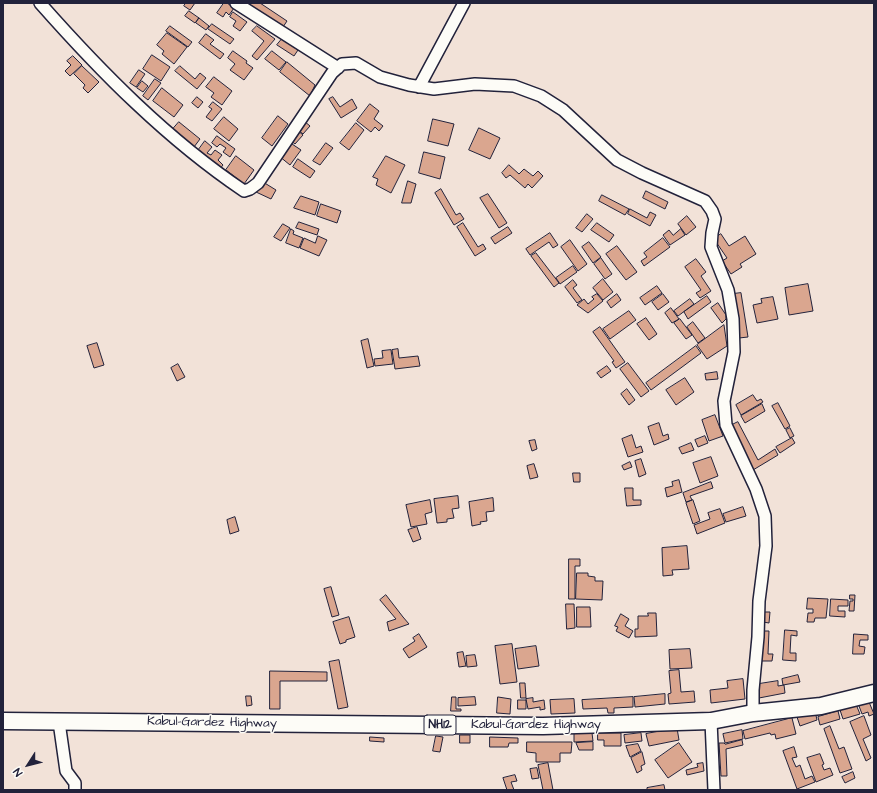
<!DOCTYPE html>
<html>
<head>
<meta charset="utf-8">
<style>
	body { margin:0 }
	#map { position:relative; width:877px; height:793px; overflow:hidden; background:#f2e2d8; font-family:"Architects Daughter",sans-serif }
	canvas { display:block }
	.frame { position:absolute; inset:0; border:4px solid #22223b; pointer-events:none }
	.north { position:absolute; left:8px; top:745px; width:40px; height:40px; -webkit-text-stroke:3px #fdfcf7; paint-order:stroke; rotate:234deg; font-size:11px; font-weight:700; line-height:16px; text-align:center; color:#22223b }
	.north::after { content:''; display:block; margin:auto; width:14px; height:18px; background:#22223b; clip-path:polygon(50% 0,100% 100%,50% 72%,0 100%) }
</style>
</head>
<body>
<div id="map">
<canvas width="877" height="793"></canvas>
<div class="frame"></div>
<div class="north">N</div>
</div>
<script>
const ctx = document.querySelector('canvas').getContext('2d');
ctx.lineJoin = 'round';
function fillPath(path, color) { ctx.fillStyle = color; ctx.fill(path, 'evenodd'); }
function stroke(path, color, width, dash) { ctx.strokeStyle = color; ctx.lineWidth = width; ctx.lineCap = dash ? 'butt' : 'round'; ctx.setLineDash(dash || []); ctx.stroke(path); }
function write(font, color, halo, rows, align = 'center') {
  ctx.font = font + ' "Architects Daughter",sans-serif'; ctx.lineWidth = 3; ctx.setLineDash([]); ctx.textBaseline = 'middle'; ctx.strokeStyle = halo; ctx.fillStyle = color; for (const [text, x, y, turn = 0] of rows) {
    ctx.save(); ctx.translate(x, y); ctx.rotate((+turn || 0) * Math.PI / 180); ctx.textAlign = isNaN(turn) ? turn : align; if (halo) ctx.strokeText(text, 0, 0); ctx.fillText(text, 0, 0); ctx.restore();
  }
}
const building = new Path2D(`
	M186,3H195L190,10L184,6Z
	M224,3H227L234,8L229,15L226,12L223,17L217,13Z
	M248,3H260L287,21L283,27Z
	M189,11L199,18L195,23L185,16Z
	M233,12L247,22L240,31L233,26L236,21L230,17Z
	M199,18L209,26L206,30L196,23Z
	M212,24L234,39L230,44L208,29Z
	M170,26L192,42L188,47L166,31Z
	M257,26L275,39L257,60L252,56L264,41L252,31Z
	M167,33L187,47L174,64L162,54L164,51L157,45Z
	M206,34L214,40L210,44L224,54L220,59L199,43Z
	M282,39L298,50L294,56L277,45Z
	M233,51L247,61L246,63L253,68L244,80L230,70L235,64L228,58Z
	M272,51L286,62L279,70L265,59Z
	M152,55L170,67L161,81L143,69Z
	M73,56L82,65L70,76L65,71L71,65L67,61Z
	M287,62L315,85L310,96L280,72Z
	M82,66L99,82L88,93L83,88L85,85L74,74Z
	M180,66L195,79L200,73L206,78L197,89L175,71Z
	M139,70L145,74L136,87L130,83Z
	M214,77L232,91L222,105L211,97L214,93L206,87Z
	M155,79L161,83L148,100L143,96Z
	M142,81L148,86L143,92L137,88Z
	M162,88L183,105L174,117L153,101Z
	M197,97L203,102L198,108L192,103Z
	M333,97L340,107L352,99L357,108L341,118L329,99Z
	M213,102L222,109L212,121L206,117L212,109L209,107Z
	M370,104L379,111L374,119L383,126L379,131L375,127L371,132L357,121Z
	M278,116L288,124L272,146L262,138Z
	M224,117L238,129L229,141L214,129Z
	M433,119L454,124L448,146L428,141Z
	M304,121L310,126L303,134L297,129Z
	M179,122L200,139L194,147L173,129Z
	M356,123L364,130L349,150L340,143Z
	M479,128L500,138L490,159L469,150Z
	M297,130L303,135L295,144L290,140Z
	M217,136L235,149L230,157L223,152L226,148L220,144L217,147L212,143Z
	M205,141L212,147L207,153L211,155L215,150L222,155L218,160L223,165L219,170L197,152Z
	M289,142L301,150L290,165L279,156Z
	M326,143L333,148L320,165L313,161Z
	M424,152L445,157L440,179L419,173Z
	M236,156L254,170L244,184L226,170Z
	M386,156L405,165L391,193L376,185L378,179L373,177Z
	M298,159L315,171L310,178L293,167Z
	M509,165L519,174L524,169L533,176L538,171L543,176L532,188L528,184L525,188L510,175L506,178L502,173Z
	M408,181L416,184L411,203H402Z
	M263,182L276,190L271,199L256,192Z
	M441,189L456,215L460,213L464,219L454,225L435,193Z
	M646,191L668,202L665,209L643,198Z
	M488,194L507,223L499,228L480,198Z
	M602,195L629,209L625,215L599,201Z
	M301,196L319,202L315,215L294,208Z
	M321,204L341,211L337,223L317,216Z
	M630,209L647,218L650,212L656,215L650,226L628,214Z
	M587,214L593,219L582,232L576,228Z
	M687,216L696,227L686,235L678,224Z
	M299,222L319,229L317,235L296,228Z
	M463,223L478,247L483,244L486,249L475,256L457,227Z
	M597,223L614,235L609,242L591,230Z
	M283,224L290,228L281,241L274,237Z
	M508,227L512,233L495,244L491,238Z
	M291,229L294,231L293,234L303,238L299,248L286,243Z
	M681,229L685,235L670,245L663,235L669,230L673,235Z
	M550,233L558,245L553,248L549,242L530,255L526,249Z
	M721,234L729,246L745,236L756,254L740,264L742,267L731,274L722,261L727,258L714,239Z
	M318,236L327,240L319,256L300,248L304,238L315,243Z
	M663,238L670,247L644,266L641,261L647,257L644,253Z
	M570,240L587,264L578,271L561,247Z
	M589,242L601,257L593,263L582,247Z
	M617,246L637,272L626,280L606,254Z
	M536,253L559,283L554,287L531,256Z
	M601,258L612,274L605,279L594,264Z
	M696,259L706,272L701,276L711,291L700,298L696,293L701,290L685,267Z
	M573,266L577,272L560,284L556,278Z
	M603,279L613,292L603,300L593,288Z
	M573,280L577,285L573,288L582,300L577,303L565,287Z
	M808,284L813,311L789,315L785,288Z
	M657,286L662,293L645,305L640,298Z
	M741,293L748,337L739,338L733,294Z
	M597,294L603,301L588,313L577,305L584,299L588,304L594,299L592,297Z
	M617,294L621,300L611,308L607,302Z
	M663,294L669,302L658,310L652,302Z
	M707,296L711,302L688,319L684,312Z
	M773,297L778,319L757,323L753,305L762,303L761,299Z
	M690,299L694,304L678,316L674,311Z
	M718,303L726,315V319L722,323L711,308Z
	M671,308L679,319L672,323L665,313Z
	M629,311L636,320L610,339L603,329Z
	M646,318L657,334L649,340L637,324Z
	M680,319L692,335L686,339L674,323Z
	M693,322L705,338L698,343L687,327Z
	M724,325L727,346L707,359L697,345Z
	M600,327L625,362L616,368L612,362L614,361L593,332Z
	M368,339L374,366L367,368L361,341Z
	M97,343L104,365L94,368L87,346Z
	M696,346L701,353L651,390L646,383Z
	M398,349L399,358L418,356L420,366L395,369L392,350Z
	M391,350L393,364L375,366L374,359L383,358L382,351Z
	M628,363L649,391L641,397L620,369Z
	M178,364L185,377L177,381L171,368Z
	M607,366L611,371L601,378L597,373Z
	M717,372L718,379L706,380L705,374Z
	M685,378L694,392L676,405L666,390Z
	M627,389L635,400L629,405L621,394Z
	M753,395L757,401L761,399L763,402L741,415L736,405Z
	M778,403L790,426L785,429L772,406Z
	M762,404L765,411L745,423L741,416Z
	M715,415L723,436L709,441L702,420Z
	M738,422L758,460L775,449L778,455L753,470L730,426Z
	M659,423L663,436L668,434L669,439L654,445L648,427Z
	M790,428L794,436L790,438L786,430Z
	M632,435L636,448L641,446L643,452L628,457L622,439Z
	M705,436L708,443L698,447L695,440Z
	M792,438L795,443L780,453L776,447Z
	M535,440L537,449L532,451L529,441Z
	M691,443L694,450L682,454L679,448Z
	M711,457L718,476L700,483L693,463Z
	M641,459L646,474L639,477L635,461Z
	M630,462L632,467L624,470L622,466Z
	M534,464L538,477L530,479L527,466Z
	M573,473H580V482H574Z
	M679,480L682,492L667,497L665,488L673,486L672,482Z
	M711,482L713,488L690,496L692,500L686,502L683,493Z
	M625,488H633V500H641V505L627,506Z
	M458,496L459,508L452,509L454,518L447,519V522L437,523L434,499Z
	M493,498L494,511L486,512L487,521L480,522L481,524L472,526L469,502Z
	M430,500L432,512L425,514L427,524L411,527L406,505Z
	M693,500L700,521L693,524L686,503Z
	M743,507L746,516L726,522L723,514Z
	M720,509L725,523L697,534L694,525L710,519L708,513Z
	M235,517L239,531L230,534L227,520Z
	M417,527L421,539L413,542L408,530Z
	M687,546L689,569L672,570L673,575L663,576L662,548Z
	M569,559H580V566H575V599H569Z
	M577,573H588V576L595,577V581H603L602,600L576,599Z
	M331,587L339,615L332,617L324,589Z
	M386,595L403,617L409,624L389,631L387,622L396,619L380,600Z
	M850,595H855L854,611H849L850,601H853V599H850Z
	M808,598L828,599L826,618H815L814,622H807L808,613H813V609H807Z
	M831,599L848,600V606H838V611H845V617L830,616Z
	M566,604H574L575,628L567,629Z
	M577,607H590L591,627H577Z
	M764,612H770L769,623L763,622Z
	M648,613H656L657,636L635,637V629H638V616H648Z
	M621,614L629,619L625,626L633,631L629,638L616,631L618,627L615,626Z
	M349,617L355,637L346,640V642L340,644L333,622Z
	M785,630L797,631V636L791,635L790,653H796V661L783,660Z
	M761,631H769L768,654H773L772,661H760Z
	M419,634L427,647L409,658L403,649L415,641L413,638Z
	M854,634L868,635V640H860L859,646L865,647L864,654H853Z
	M512,644L517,682L500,684L495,646Z
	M536,646L539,666L518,669L515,649Z
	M690,649L692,668L670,669L669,650Z
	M463,652L466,666L459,667L457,653Z
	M475,655L477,666L467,667L466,656Z
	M339,660L348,707L338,709L329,662Z
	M679,670L681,692L694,691L695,702L669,704L668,694L671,693L669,671Z
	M270,671L327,672V681H280V709H270Z
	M798,675L800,682L783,685L782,679Z
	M743,679L745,699L711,703L710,690L728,688L727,681Z
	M778,681V686L784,685L785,693L759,698V684Z
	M520,683H525L526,698H521Z
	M665,694V704L635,707L634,697Z
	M246,696H251L252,705L247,706Z
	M452,697H456V709H461V711H451Z
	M475,697L476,705L458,706V698Z
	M498,697L511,699L510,714L497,713Z
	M633,697V707L614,708V713H608L607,708L583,709L582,700Z
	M533,698V702L544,700L545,709L540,710V707L528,709L526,699Z
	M574,699L575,713L551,714L550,700Z
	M518,700H526V709H518Z
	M855,702L860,714L843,719L840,710L848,708L846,704Z
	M869,702L874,714L869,716L868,712L862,714L859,706Z
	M815,711L817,720L800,726L797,717Z
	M838,711L840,719L820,725L818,717Z
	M864,716L871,735L863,739L871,758L866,761L850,722Z
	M792,718L796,734L776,739L775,734L771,735L770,733L745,739L743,731Z
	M830,726L839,749L844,747L852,769L840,773L824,729Z
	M677,728L679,740L649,746L646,734Z
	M742,730L743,739L725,743L723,734Z
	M592,733L593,741L574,742V734Z
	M598,733H621V746H604V740H598Z
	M641,733L642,741L625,743L624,735Z
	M460,735H470V743H460Z
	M436,736L443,737L440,752L433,751Z
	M370,737L384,738V742L370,741Z
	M490,737L518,738V743H509L508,747H490Z
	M742,740L743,745L726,749L727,776H721L719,743H724L725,744Z
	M527,742H572L571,753H560V762H536V753L527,752Z
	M593,742V750H579L576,743Z
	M679,743L692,762L668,778L655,760Z
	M638,744L641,751L630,757L626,746Z
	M794,747L797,757L792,758L796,767L800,765L805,779L812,776L815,782L797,789L783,751Z
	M642,752L645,764L641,766L642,770L637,773L631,758Z
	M820,754L824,764L822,765L824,770L830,768L833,775L816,782L807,758Z
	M548,763L553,790H543L538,765Z
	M703,763L704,771L687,775L686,770L698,767L697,764Z
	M537,768L539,778L532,779L530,769Z
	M853,772L855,778L845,783L842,777Z
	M515,775L517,781L511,782L514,790H507L503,778Z
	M664,785L665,790H647V788Z`);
fillPath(building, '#daa68f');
stroke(building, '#22223b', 1);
const minor = new Path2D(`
	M40,3C101,72 167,139 244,191L250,189L258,183L332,73L342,64L356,63L380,77L409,85L434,89L475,84L514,86L541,96L563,110L617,160L642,173L705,201L712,211L715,219L712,233L711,247L728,290L733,319L734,352L724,401L726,425L756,489L765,516L766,546L759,601L758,637L753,690V713
	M236,3L338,68
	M419,87L464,3
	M711,721L714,790
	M59,722L66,771L75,783V790`);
const highway = new Path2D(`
	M3,721L543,726L711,721L753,713L821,706L874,693`);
stroke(minor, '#22223b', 14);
stroke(highway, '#22223b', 19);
stroke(minor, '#fdfcf7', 11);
stroke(highway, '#fdfcf7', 16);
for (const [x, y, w] of [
	[440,725,32]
]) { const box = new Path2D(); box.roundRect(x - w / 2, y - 10, w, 20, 3); ctx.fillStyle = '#fdfcf7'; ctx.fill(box); stroke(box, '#22223b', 1); }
write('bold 12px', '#22223b', null, [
	["NH12",440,725]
]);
write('13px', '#22223b', '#fdfcf7', [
	["Kabul-Gardez Highway",212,723,1],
	["Kabul-Gardez Highway",536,725]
]);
</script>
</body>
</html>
